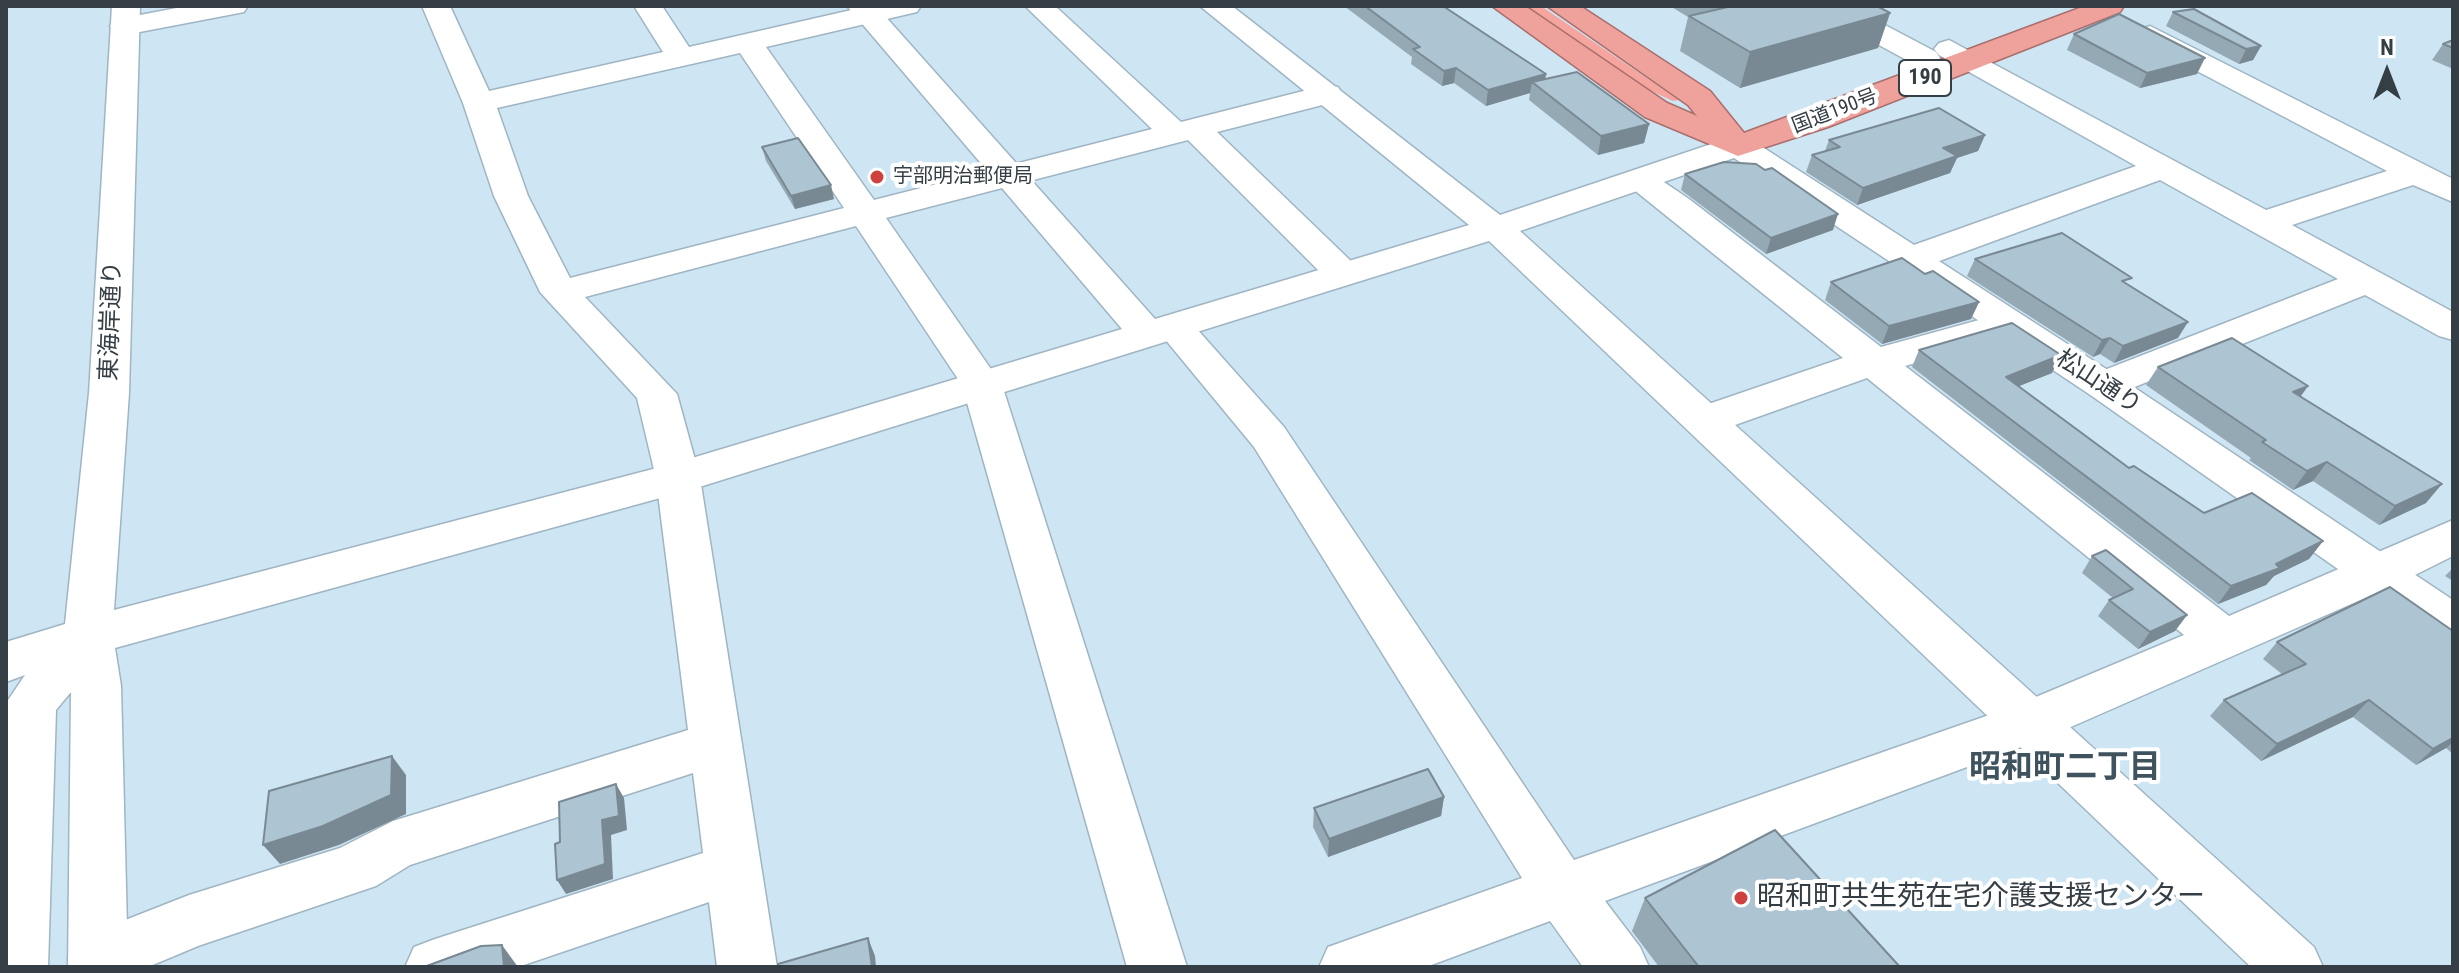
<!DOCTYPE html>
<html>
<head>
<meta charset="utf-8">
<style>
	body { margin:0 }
	#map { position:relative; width:2459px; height:973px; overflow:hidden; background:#cee5f4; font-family:"Roboto Condensed",sans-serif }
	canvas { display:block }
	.frame { position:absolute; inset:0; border:8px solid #353e44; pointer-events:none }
	.north { position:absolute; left:2347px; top:32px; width:80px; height:80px; -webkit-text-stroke:6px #fff; paint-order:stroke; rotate:0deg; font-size:22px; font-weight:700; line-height:32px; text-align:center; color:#353e44 }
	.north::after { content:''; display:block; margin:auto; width:28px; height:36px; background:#353e44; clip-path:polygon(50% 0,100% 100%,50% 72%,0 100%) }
</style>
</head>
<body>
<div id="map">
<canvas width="2459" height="973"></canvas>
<div class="frame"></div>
<div class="north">N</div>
</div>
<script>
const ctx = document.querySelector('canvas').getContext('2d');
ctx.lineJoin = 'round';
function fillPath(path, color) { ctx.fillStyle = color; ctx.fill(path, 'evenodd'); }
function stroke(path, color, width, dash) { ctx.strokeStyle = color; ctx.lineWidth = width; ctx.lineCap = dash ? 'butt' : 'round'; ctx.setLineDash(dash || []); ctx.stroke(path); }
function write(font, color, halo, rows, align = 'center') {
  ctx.font = font + ' "Roboto Condensed","Noto Sans JP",sans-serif'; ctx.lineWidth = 8; ctx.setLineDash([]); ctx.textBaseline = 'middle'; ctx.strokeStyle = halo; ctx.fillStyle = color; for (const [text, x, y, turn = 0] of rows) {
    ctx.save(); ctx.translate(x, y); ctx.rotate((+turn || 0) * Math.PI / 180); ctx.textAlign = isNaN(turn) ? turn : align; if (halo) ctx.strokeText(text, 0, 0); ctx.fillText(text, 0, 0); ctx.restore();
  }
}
fillPath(new Path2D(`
	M1527,6H1541L1679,100L1673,101L1651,91Z`), '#f5a59d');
const minor = new Path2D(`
	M187,6H248L244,12L234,14L124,35L114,32L110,26L114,20Z
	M422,6H450L489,91L663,52L634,6H662L689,47L869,6H921L917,12L766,47L874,200L1152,129L1025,6H1055L1181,122L1327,85L1338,87L1342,94L1338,101L1217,132L1355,265L1360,273L1355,281L1342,284L1329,281L1188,140L886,218L1002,385L1187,967H1127L962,385L856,226L585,297L677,394L700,478L777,967H717L709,902L518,967H405L414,947L435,939L703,853L693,773L410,865L376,886L198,946L148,967H72L68,959L77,939L189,895L340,848L393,821L688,730L656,478L637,398L540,292L494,196L463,103ZM740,53L844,208L570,278L528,196L497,108Z
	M1814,6H1849L1936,52L1940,58L1936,64H1914L1818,12Z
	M2150,26L2453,179V202L2413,185L2292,225L2453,312V340L2439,336L2365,295L2117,394L2103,398L2089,394L2083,385L2089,376L2338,279L2160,180L1923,267L1910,270L1897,267L1892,259L1897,251L2136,166L1939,55L1934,49L1939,43L1949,40L2266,210L2387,171L2140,41L2135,35L2140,29Z
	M1640,171L1652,174L1689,199L1881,347L2008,312L2022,316L2027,324L2022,332L1905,366L2229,616L2453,520V556L2397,584L2048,737L1605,901L1640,947L1649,967H1583L1550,921L1426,967H1319L1328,947L1522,878L1254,447L1155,327L1160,319L1174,315L1188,319L1284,427L1574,860L2012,707L2184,635L1867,378L1721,430L1706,434L1691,430L1685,420L1691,410L1843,358L1623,181L1628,174Z`);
const tertiary = new Path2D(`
	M112,6H140L129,393L114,610L672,464L1122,329L847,6H876L1155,319L1469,225L1200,6H1232L1500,215L1726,139L1738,136L1750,139L2117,376L2453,600V644L2436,638L2089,394L1734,158L1520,231L2314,947L2323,967H2251L1489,241L693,489L115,648L121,686L128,967H68L71,692L56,710L48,967H6V703L25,675L6,682V642L65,624L89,393Z`);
const trunk = new Path2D(`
	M1492,6H1525L1667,103L1697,116L1688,105L1547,6H1580L1710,91L1744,133L2085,6H2124L2120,12L1828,127L1738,156L1645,117Z`);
stroke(minor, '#9fb5c3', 3);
stroke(tertiary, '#9fb5c3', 3);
stroke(trunk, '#aa6f6c', 3);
fillPath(minor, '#fff');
fillPath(tertiary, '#fff');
fillPath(trunk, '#eea29b');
fillPath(new Path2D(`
	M1344,6H1443L1546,74L1545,79L1649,124L1644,143L1598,155L1529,100L1530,93L1486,106L1454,83L1442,86L1411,64L1412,57Z
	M1670,6H1877L1890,13L1878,48L1740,88L1680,51L1688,17Z
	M2173,12L2261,46L2253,60L2239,64L2166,26Z
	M2074,34L2197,74L2140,88L2067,50Z
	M2453,40V69L2432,60L2443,44Z
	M1985,135L1978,151L1957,158L1950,173L1857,205L1806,172L1812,155L1825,151L1829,140Z
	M762,147L834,199L795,209L766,161Z
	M1685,174L1833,230L1766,254L1681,190Z
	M1975,259L2128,285L2178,338L2114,363L2100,354L2093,357L1967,276Z
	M1925,274L1979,302L1971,319L1882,344L1825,300L1831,282Z
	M1919,350L2052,373L2018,386L2129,468L2204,513L2323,541L2309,559L2274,576L2266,585L2218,604L1912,367Z
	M2158,367L2308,386L2301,396L2426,503L2379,525L2313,481L2293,490L2249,460L2251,458L2146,385Z
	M2092,556L2187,615L2175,631L2138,649L2098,616L2109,600L2113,598L2082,573Z
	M2453,568V581L2445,576Z
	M2453,631V754L2446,748L2416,765L2353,717L2261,761L2210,716L2224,700L2282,674L2263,659L2277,642Z
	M1444,797L1441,816L1328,857L1313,827L1314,808Z
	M1645,898L1900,967H1659L1632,931Z`), '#95a9b5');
fillPath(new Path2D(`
	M1890,13L1878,48L1740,88L1750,52Z
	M2261,46L2253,60L2239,64L2246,49Z
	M2205,58L2197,74L2140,88L2147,73Z
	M1456,68L1454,83L1442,86L1444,71Z
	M1546,74L1544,89L1532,82L1530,93L1486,106L1488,90Z
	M1649,124L1644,143L1598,155L1601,136Z
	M1985,135L1978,151L1957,158L1950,173L1857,205L1863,188L1943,148Z
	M831,185L834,199L795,209L791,196Z
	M1838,214L1833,230L1766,254L1771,238Z
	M1979,302L1971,319L1882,344L1889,326Z
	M2188,322L2178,338L2114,363L2123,346Z
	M2110,338L2100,354L2093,357L2102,340Z
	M2061,355L2052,373L1997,395L2006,377Z
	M2308,386L2295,404L2293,392Z
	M2327,462L2313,481L2293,490L2307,471Z
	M2442,484L2426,503L2379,525L2395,506Z
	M2323,541L2309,559L2274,576L2266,585L2218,604L2231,586Z
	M2187,615L2175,631L2138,649L2150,632Z
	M2369,700L2353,717L2261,761L2277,744Z
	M2453,738V742L2446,748L2416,765L2433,749Z
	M392,756L406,775V814L339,845L280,864L263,845Z
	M616,784L624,798L627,830L611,835L613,879L566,894L557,880Z
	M1444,797L1441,816L1328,857L1329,839Z
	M868,938L875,956L876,967H872Z
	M502,945L518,967H504Z`), '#798993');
const building = new Path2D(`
	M1365,6H1443L1546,74L1488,90L1456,68L1444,71L1413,49L1420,47Z
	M1732,6H1877L1890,13L1750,52L1689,16Z
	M2194,9L2261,46L2246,49L2173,12Z
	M2119,14L2205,58L2147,73L2074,34Z
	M2453,40V48L2443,44Z
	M1577,72L1649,124L1601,136L1532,82Z
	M1939,108L1985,135L1943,148L1957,156L1863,188L1812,155L1840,147L1829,140Z
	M798,138L831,185L791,196L762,147Z
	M1724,162L1756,164L1765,170L1772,168L1838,214L1771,238L1685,174Z
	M2062,233L2132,278L2122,281L2188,322L2123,346L2110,338L2102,340L1975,259Z
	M1902,258L1925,274L1933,271L1979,302L1889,326L1831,282Z
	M2012,323L2061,355L2006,377L2129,468L2134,466L2204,513L2252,493L2323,541L2276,564L2280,568L2231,586L1919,350Z
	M2232,338L2308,386L2293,392L2442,484L2395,506L2327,462L2307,471L2262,442L2266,440L2158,367Z
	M2106,550L2187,615L2150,632L2109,600L2133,589L2092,556Z
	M2390,587L2453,631V738L2433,749L2369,700L2277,744L2224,700L2306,664L2277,642Z
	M392,756L391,795L323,826L263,845L269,791Z
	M1428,769L1444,797L1329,839L1314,808Z
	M616,784L619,816L602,820L605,864L557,880L555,844L560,842L559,802Z
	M1775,830L1900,967H1699L1645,898Z
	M868,938L872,967H778V964Z
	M502,945L504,967H424L481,946Z`);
fillPath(building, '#adc4d2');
stroke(building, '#798993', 2);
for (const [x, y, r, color] of [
	[877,177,8,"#cf413e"],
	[1741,898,8,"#cf413e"]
]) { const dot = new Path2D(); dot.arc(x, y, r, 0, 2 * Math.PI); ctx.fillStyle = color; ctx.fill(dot); stroke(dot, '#fff', 3); }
write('20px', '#353e44', '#fff', [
	["国道190号",1835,112,-21]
]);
write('20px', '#353e44', '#fff', [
	["宇部明治郵便局",893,177]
], 'left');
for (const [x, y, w] of [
	[1925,78,52]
]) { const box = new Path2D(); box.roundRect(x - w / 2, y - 18, w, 36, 6); ctx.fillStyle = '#fff'; ctx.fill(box); stroke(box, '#353e44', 2); }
write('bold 22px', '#353e44', null, [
	["190",1925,78]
]);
write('24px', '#353e44', '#fff', [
	["東海岸通り",112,321,-88],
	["松山通り",2098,383,33]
]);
write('28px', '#353e44', '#fff', [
	["昭和町共生苑在宅介護支援センター",1757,898]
], 'left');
write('bold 32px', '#3f535f', '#fff', [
	["昭和町二丁目",2065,769]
]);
</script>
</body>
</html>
